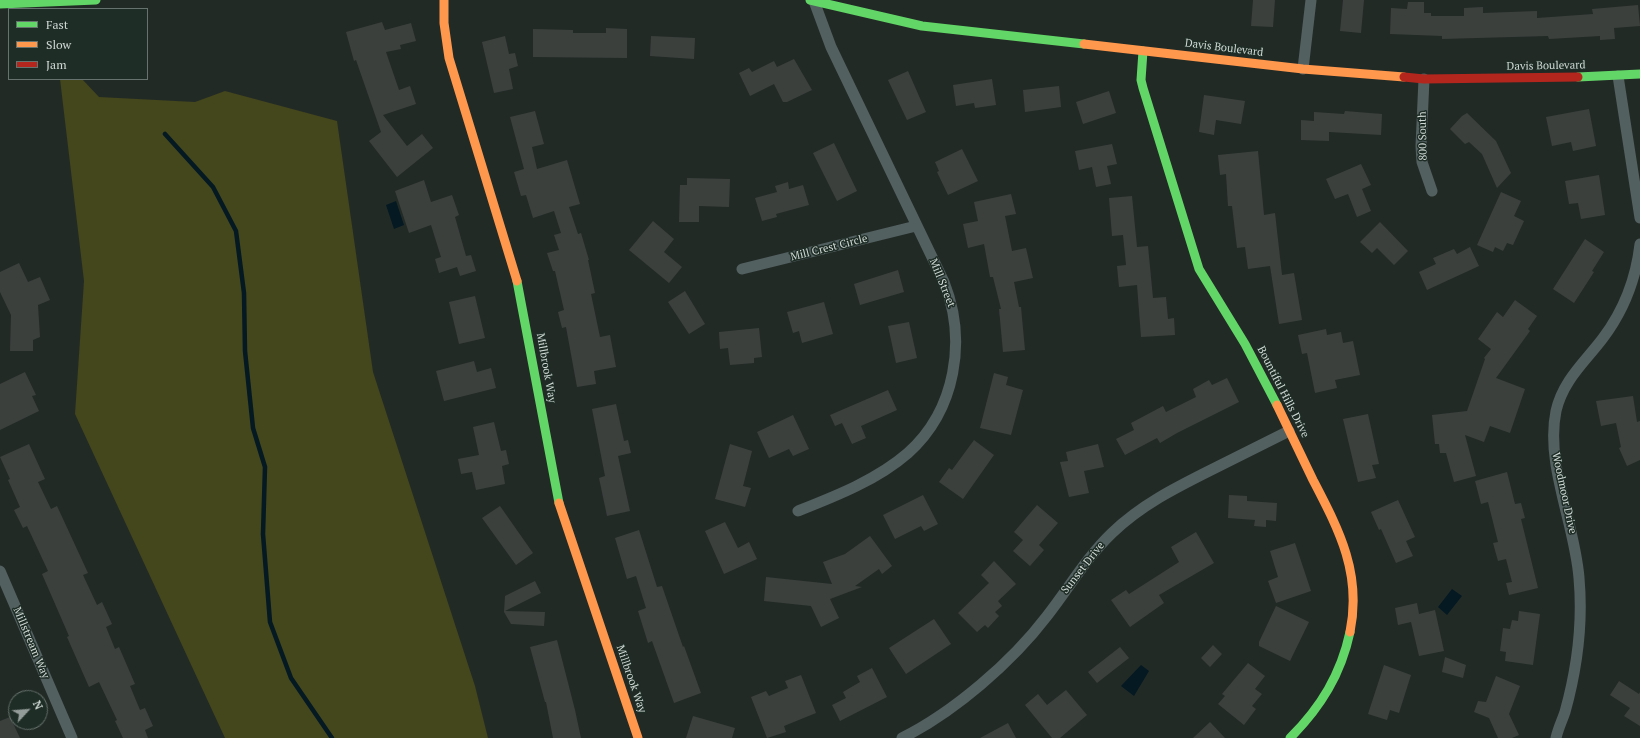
<!DOCTYPE html>
<html>
<head>
<meta charset="utf-8">
<style>
	body { margin:0 }
	#map { position:relative; width:1640px; height:738px; overflow:hidden; background:#222a26; font-family:"PT Serif",serif }
	canvas { display:block }
	.legend { position:absolute; left:8px; top:8px; width:140px; height:72px; box-sizing:border-box; background:#1f2d27; border:1px solid #66726d; margin:0; padding:5px 7px; list-style:none; font-size:12px; color:#d0d9d5 }
	.legend li { display:flex; align-items:center; gap:8px; height:20px }
	.legend b { width:20px; border:1px solid #66726d }
	.north { position:absolute; left:8px; top:690px; width:40px; height:40px; box-sizing:border-box; background:#1f2d27; border:1px solid #66726d; border-radius:50%; rotate:64deg; font-size:11px; font-weight:700; line-height:16px; text-align:center; color:#d0d9d5 }
	.north::after { content:''; display:block; margin:auto; width:14px; height:18px; background:#939c98; clip-path:polygon(50% 0,100% 100%,50% 72%,0 100%) }
</style>
</head>
<body>
<div id="map">
<canvas width="1640" height="738"></canvas>
<ul class="legend">
<li><b style="height:5px;background:#63d668"></b>Fast</li>
<li><b style="height:5px;background:#ff974d"></b>Slow</li>
<li><b style="height:5px;background:#b3261e"></b>Jam</li>
</ul>
<div class="north">N</div>
</div>
<script>
const ctx = document.querySelector('canvas').getContext('2d');
ctx.lineJoin = 'round';
function fillPath(path, color) { ctx.fillStyle = color; ctx.fill(path, 'evenodd'); }
function stroke(path, color, width, dash) { ctx.strokeStyle = color; ctx.lineWidth = width; ctx.lineCap = dash ? 'butt' : 'round'; ctx.setLineDash(dash || []); ctx.stroke(path); }
function write(font, color, halo, rows, align = 'center') {
  ctx.font = font + ' "PT Serif",serif'; ctx.lineWidth = 3; ctx.setLineDash([]); ctx.textBaseline = 'middle'; ctx.strokeStyle = halo; ctx.fillStyle = color; for (const [text, x, y, turn = 0] of rows) {
    ctx.save(); ctx.translate(x, y); ctx.rotate((+turn || 0) * Math.PI / 180); ctx.textAlign = isNaN(turn) ? turn : align; if (halo) ctx.strokeText(text, 0, 0); ctx.fillText(text, 0, 0); ctx.restore();
  }
}
fillPath(new Path2D(`
	M60,79H82L99,97L195,102L225,91L337,121L373,372L475,686L488,738H225L75,414L84,281Z`), '#44461c');
fillPath(new Path2D(`
	M396,201L404,225L394,229L386,205Z
	M1452,589L1462,596L1447,615L1438,607Z
	M1141,665L1149,671L1134,696L1121,686Z`), '#041922');
stroke(new Path2D(`
	M165,134L213,187L236,231L244,293L245,351L253,428L265,467L263,534L270,622L291,678L332,738`), '#041922', 4.5);
fillPath(new Path2D(`
	M1253,0H1275L1273,27L1251,26Z
	M1343,0H1364L1361,33L1340,31Z
	M1408,2H1424V13H1431V16H1464V8L1483,7V13L1537,11V18L1593,14L1592,9L1638,5L1640,26L1614,28L1615,39L1600,40V36L1549,39L1548,36L1442,39V36L1390,34L1391,8L1407,9Z
	M382,22L385,30L411,23L416,41L400,45L401,49L386,52L399,90L410,86L416,104L383,115L407,146L422,134L433,148L397,177L369,141L381,132L356,60L354,61L346,32Z
	M606,28L627,29V58L533,57V29L573,30V33H606Z
	M505,36L509,54L515,53L518,66L509,69L513,89L494,93L482,42Z
	M651,36L695,38L694,59L650,56Z
	M794,59L812,90L787,102H783L774,84L750,96L739,73L749,68L752,72L774,61L777,67Z
	M908,71L926,112L907,120L888,80Z
	M992,79L996,105L975,108L974,103L956,106L953,85Z
	M1059,86L1061,107L1025,112L1023,90Z
	M1109,91L1116,113L1083,124L1076,102Z
	M1204,95L1245,101L1241,124L1216,120L1214,135L1199,132Z
	M1589,109L1596,146L1573,151L1571,142L1552,146L1546,117Z
	M535,111L544,144L532,147L537,169L567,160L580,204L569,207L578,234L581,233L589,260H588L595,293L591,294L600,337L610,335L616,367L594,371L596,384L577,387L566,327L562,328L558,312L564,310L555,271H553L547,253L559,250L554,235L561,233L554,211L533,218L526,195L521,196L514,172L524,169L510,117Z
	M1345,111L1382,114L1381,135L1329,132V141L1301,140V120L1314,121V112L1344,114Z
	M1467,113L1496,141L1511,173L1497,188L1482,154L1469,142L1465,144L1450,129L1462,116Z
	M834,143L857,191L837,201L813,153Z
	M1112,144L1117,164L1107,166L1111,184L1096,187L1092,167L1079,170L1075,151Z
	M962,149L978,181L948,195L937,172L939,171L935,162Z
	M1258,151L1264,215L1275,213L1282,275L1294,273L1302,320L1279,324L1270,266L1248,269L1245,247L1237,248L1232,206H1228L1226,174L1220,175L1218,155Z
	M1361,164L1371,185L1362,189L1371,211L1357,217L1348,194L1335,199L1326,179Z
	M1599,175L1605,215L1581,219L1578,203L1569,204L1565,181Z
	M687,178L730,179L729,207L699,206V222H679L680,185H687Z
	M424,180L431,202L452,195L459,215L455,217L466,256L471,255L476,271L460,276L457,267L439,273L435,259L441,257L431,225L409,233L395,191Z
	M788,182L789,189L803,185L809,205L776,214L777,217L762,221L755,198L777,192L775,186Z
	M1501,192L1521,201L1514,216L1524,221L1513,245L1507,243L1503,251L1495,247L1493,252L1477,245Z
	M1011,194L1016,214L1005,216L1012,251L1026,248L1033,278L1014,282L1019,307H1021L1025,350L1003,352L999,309H1001L993,277H990L984,244L968,248L963,224L978,221L974,202Z
	M1132,196L1137,247L1148,246L1153,298L1166,297L1168,319L1174,318L1175,335L1141,337L1137,285L1119,287L1117,266L1126,265L1123,235L1112,236L1109,198Z
	M653,221L674,239L664,252L682,267L669,283L629,250Z
	M1380,222L1408,251L1394,265L1377,248L1372,253L1360,242Z
	M1585,239L1604,252L1592,271L1594,272L1574,303L1553,289Z
	M1470,247L1479,266L1427,290L1419,272L1436,264L1433,258L1454,249L1457,254Z
	M19,263L28,282L40,277L50,300L38,305L40,337L33,340V351H10L11,315L0,292V272Z
	M898,270L904,292L860,305L854,284Z
	M685,291L705,324L689,334L668,302Z
	M475,296L485,338L459,344L449,302Z
	M1515,300L1537,316L1528,329L1530,331L1496,378L1525,389L1510,433L1490,426L1484,442L1465,435L1476,476L1454,482L1446,453H1440L1439,444H1435L1432,415L1467,411L1485,359L1484,358L1491,349L1478,339L1497,312L1503,317Z
	M824,302L833,334L802,343L799,331L793,333L787,312Z
	M909,322L917,358L896,363L888,326Z
	M759,328L762,357L754,358V363L730,365L728,348L720,349L719,332Z
	M1326,329L1327,335L1341,332L1343,343L1353,341L1360,375L1335,380L1337,388L1315,393L1307,353L1302,354L1298,335Z
	M474,361L477,372L491,368L496,388L444,401L436,371Z
	M25,372L36,395L32,396L39,411L0,430V384Z
	M994,373L1008,377L1006,385L1023,390L1011,435L980,428Z
	M1227,378L1239,402L1177,433L1160,443L1157,438L1125,455L1116,439L1134,430L1131,423L1163,406L1166,412L1196,397L1193,389L1209,380L1212,385Z
	M888,390L897,410L861,426L866,438L852,444L842,423L835,426L830,415Z
	M1633,396L1637,422L1640,421V460L1627,466L1619,448L1621,447L1616,423L1601,426L1596,401Z
	M616,404L624,441L628,440L631,453L618,456L630,511L607,516L599,478L605,476L592,409Z
	M1368,414L1379,464L1372,465L1376,478L1358,482L1343,419Z
	M793,415L809,449L793,456L789,449L769,458L757,432Z
	M494,422L501,451L506,450L509,464L502,466L505,484L476,490L472,472L461,474L458,459L479,455L473,427Z
	M974,440L994,455L963,499L939,482L949,468L952,470Z
	M29,444L45,479L38,482L51,509L57,506L88,573L83,575L97,605L102,602L112,624L106,627L115,649L119,647L135,684L130,686L140,710L145,708L153,726L145,730L148,738H123L115,721L117,720L99,682L89,687L67,637L69,636L42,574L48,571L27,526L23,528L14,510L20,507L8,480L10,479L0,457Z
	M730,444L752,451L743,486L751,488L745,507L715,499Z
	M1098,444L1104,467L1084,471L1089,493L1069,497L1060,462L1068,461L1066,452Z
	M1507,472L1515,504L1521,503L1525,518L1521,519L1538,588L1509,595L1506,583L1512,582L1506,559L1498,561L1493,543L1498,542L1488,502L1481,504L1475,481Z
	M923,495L938,524L924,531L921,526L895,539L883,515Z
	M1229,495L1247,496V501L1277,503L1276,521L1266,520V527L1254,526L1255,520L1228,518Z
	M1398,500L1415,537L1406,541L1413,556L1396,563L1381,529L1379,530L1371,512Z
	M1037,505L1058,523L1039,545L1044,550L1030,566L1013,551L1023,540L1014,532Z
	M500,506L533,553L516,565L482,518Z
	M725,522L738,548L749,542L757,559L724,574L705,531Z
	M639,530L657,587L662,586L683,647L684,646L701,693L674,703L652,641L648,643L638,611L646,608L636,576L627,579L615,538Z
	M1196,532L1214,563L1159,595L1164,603L1130,627L1111,600L1126,590L1129,594L1179,562L1171,547Z
	M870,536L892,566L882,574L879,569L855,586L862,587L830,599L839,618L821,627L811,606L764,601L766,577L832,584L823,562L845,554Z
	M1295,543L1311,591L1276,603L1268,581L1278,577L1270,551Z
	M994,561L1016,584L998,601L1002,606L995,612L999,616L988,628L985,625L977,632L958,613L989,583L981,575Z
	M535,581L541,593L505,611L545,612L544,626L511,624L504,612L505,596Z
	M1417,603L1419,614L1435,610L1444,651L1419,656L1411,622L1398,625L1395,608Z
	M1276,606L1309,622L1290,661L1259,646V642Z
	M1519,611L1540,614L1533,665L1505,661L1506,652L1500,651L1503,628L1510,629L1512,620L1518,621Z
	M934,619L951,644L906,674L889,648Z
	M557,640L575,710L581,738H553L546,702H545L530,647Z
	M1213,645L1222,654L1210,667L1201,658Z
	M1120,647L1129,658L1097,683L1088,672Z
	M1445,657L1466,665L1463,678L1442,672Z
	M1248,663L1265,676L1255,689L1262,694L1252,706L1256,709L1244,725L1218,704L1225,696L1222,694Z
	M1384,665L1411,675L1399,713L1390,710L1387,720L1368,714Z
	M872,668L887,697L840,721L832,705L846,698L843,692L860,682L857,676Z
	M801,675L816,713L784,726L786,732L767,738L751,697L766,691L769,696L788,688L785,681Z
	M1496,676L1520,686L1509,714L1519,735L1512,738H1498L1489,718L1474,712L1478,701L1486,702Z
	M1619,681L1639,694L1640,692V726L1624,716L1630,708L1610,695Z
	M1066,690L1087,715L1060,738H1052L1025,705L1038,694L1047,705Z
	M693,716L735,728L732,738H686Z
	M10,717L20,738H0V721Z
	M1210,722L1225,738H1193Z
	M1008,723L1016,738H980Z`), '#3b403d');
stroke(new Path2D(`
	M1303,69L1311,0
	M1618,76L1640,218
	M1424,79L1421,146L1422,162L1432,191
	M742,269L916,226
	M798,511C836,496 877,480 908,453C956,410 967,340 944,282L831,47L814,1
	M0,571L72,738
	M902,738C954,712 1012,662 1047,616C1069,588 1086,558 1112,533C1141,505 1175,488 1211,470C1237,457 1263,444 1289,431
	M1556,738C1558,729 1562,721 1565,712C1577,669 1583,623 1579,578C1575,524 1545,464 1556,411C1563,380 1585,362 1603,338C1624,310 1636,279 1640,244`), '#536060', 11);
stroke(new Path2D(`
	M810,0L922,26L1084,44
	M0,4L96,0
	M1143,51L1141,80L1143,88L1199,269L1245,344L1277,405
	M1578,77L1640,74
	M517,281L559,503
	M1290,738C1321,707 1341,674 1350,632`), '#63d668', 9);
stroke(new Path2D(`
	M444,0V23L449,58L517,281
	M1084,44L1303,69L1404,77
	M1277,405C1289,430 1301,455 1313,480C1339,530 1362,573 1350,632
	M559,503L638,738`), '#ff974d', 9);
stroke(new Path2D(`
	M1404,77L1424,79L1578,77`), '#b3261e', 9);
write('11px', '#d0d9d5', '#1f2d27', [
	["Davis Boulevard",1224,48,7],
	["Davis Boulevard",1546,66,-1],
	["800 South",1423,136,-91],
	["Mill Crest Circle",829,248,-14],
	["Mill Street",942,283,68],
	["Millbrook Way",546,368,80],
	["Bountiful Hills Drive",1283,392,63],
	["Woodmoor Drive",1564,493,78],
	["Sunset Drive",1083,568,-52],
	["Millstream Way",31,643,67],
	["Millbrook Way",631,679,71]
]);
</script>
</body>
</html>
